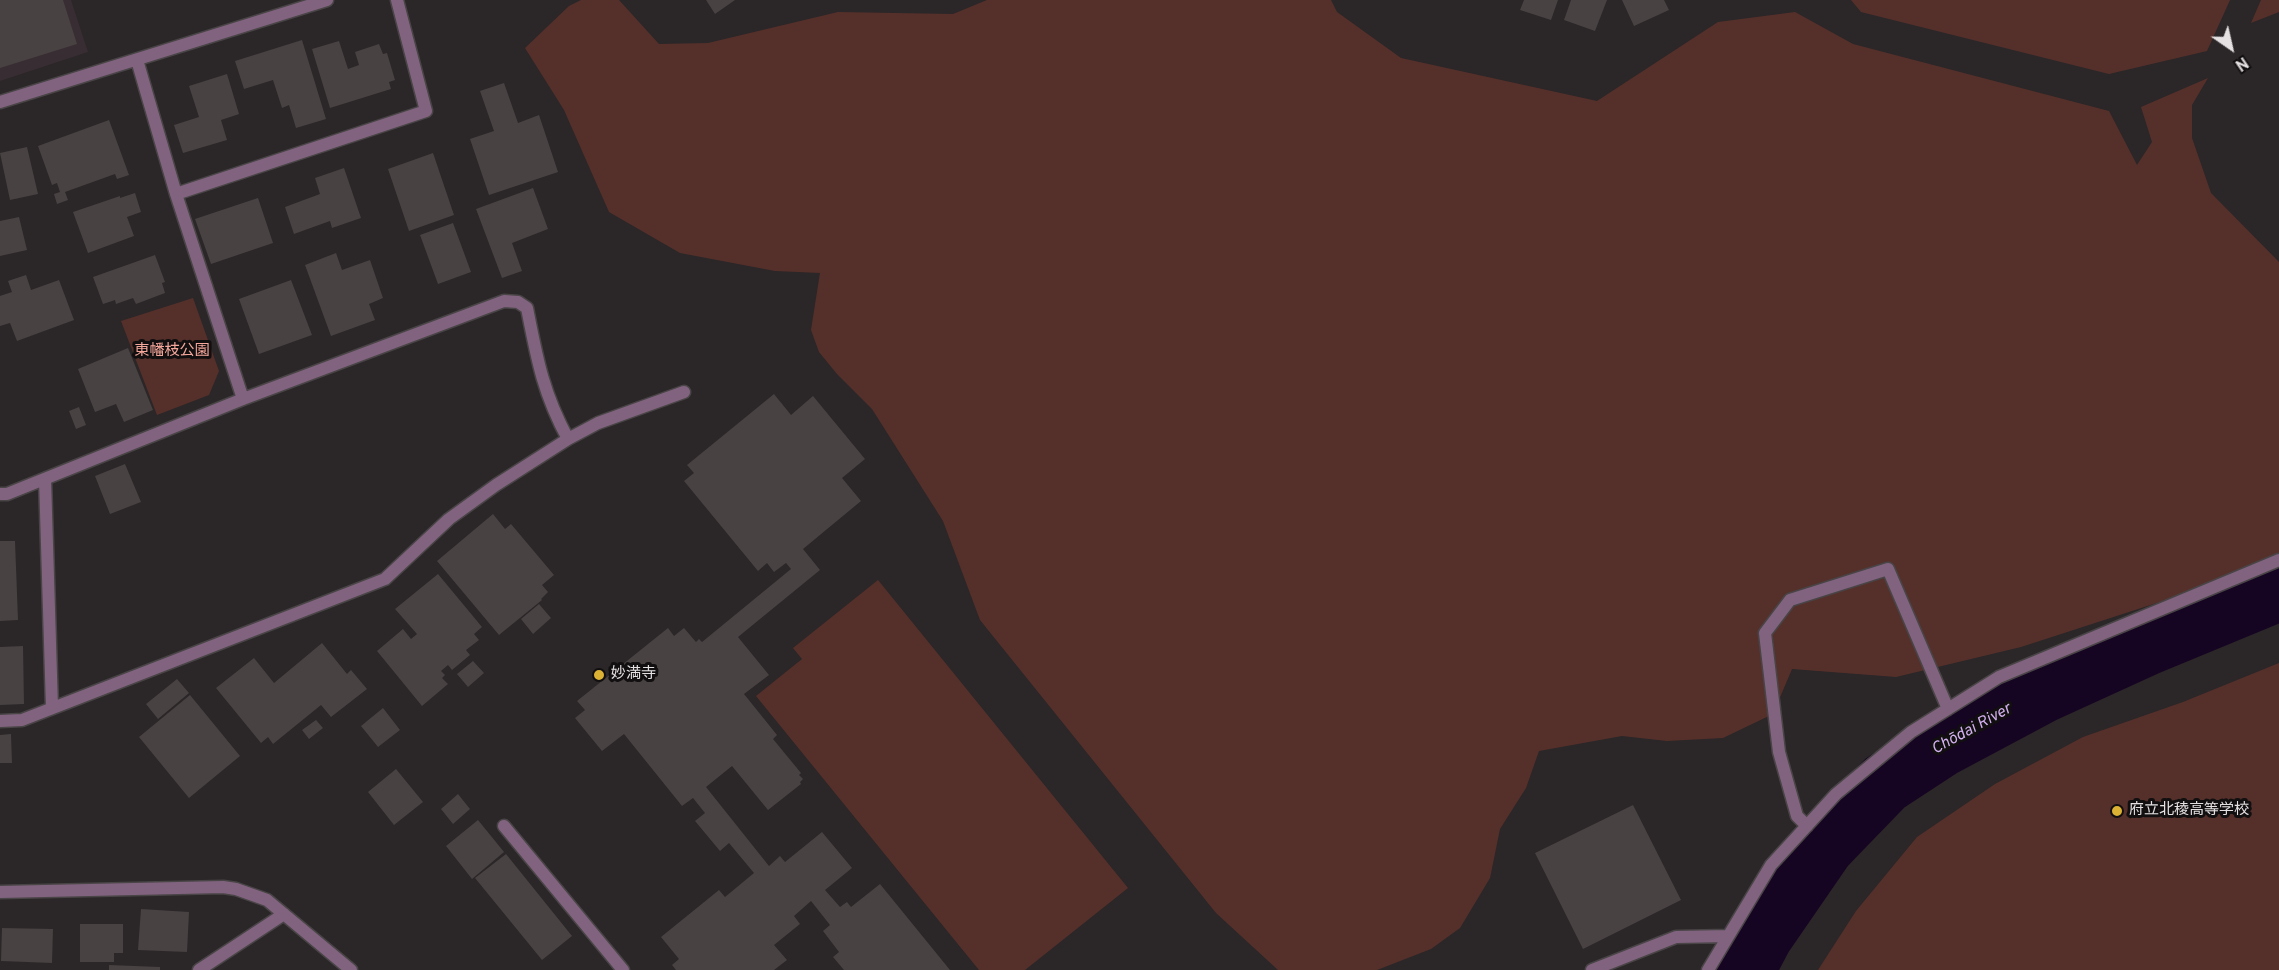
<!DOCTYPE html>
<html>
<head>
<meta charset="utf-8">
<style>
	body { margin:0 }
	#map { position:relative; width:2279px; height:970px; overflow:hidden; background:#2b2628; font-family:Overpass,sans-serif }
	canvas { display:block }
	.north { position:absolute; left:2201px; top:18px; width:60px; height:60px; -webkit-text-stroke:4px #120f10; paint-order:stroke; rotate:146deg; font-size:16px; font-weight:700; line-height:24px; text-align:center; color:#e5e1e3 }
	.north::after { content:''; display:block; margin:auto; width:21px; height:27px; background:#e5e1e3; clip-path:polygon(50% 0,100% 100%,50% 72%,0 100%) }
</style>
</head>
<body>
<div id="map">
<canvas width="2279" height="970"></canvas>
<div class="north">N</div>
</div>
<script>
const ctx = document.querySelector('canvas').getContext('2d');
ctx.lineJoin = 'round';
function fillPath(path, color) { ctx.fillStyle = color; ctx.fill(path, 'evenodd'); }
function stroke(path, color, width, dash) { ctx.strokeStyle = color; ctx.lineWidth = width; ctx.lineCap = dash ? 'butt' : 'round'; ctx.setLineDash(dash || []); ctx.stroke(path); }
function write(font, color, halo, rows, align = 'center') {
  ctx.font = font + ' Overpass,"Noto Sans JP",sans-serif'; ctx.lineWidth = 6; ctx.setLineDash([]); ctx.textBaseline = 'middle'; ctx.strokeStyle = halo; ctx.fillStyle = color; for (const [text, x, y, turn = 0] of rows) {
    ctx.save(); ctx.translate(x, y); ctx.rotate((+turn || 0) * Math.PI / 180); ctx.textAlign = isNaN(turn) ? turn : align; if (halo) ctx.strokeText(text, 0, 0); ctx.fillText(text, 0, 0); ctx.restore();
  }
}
fillPath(new Path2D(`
	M0,0H71L88,52L0,81Z`), '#382d32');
fillPath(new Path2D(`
	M581,0H619L659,44L708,43L838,12L953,14L987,0H1331L1337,12L1401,58L1597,101L1718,22L1795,12L1853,44L2109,111L2137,165L2152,142L2141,107L2208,78L2192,105V138L2211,193L2279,262V557L2243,575L2021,647L1896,677L1792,669L1773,714L1723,738L1667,741L1622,736L1539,751L1526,788L1500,829L1490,878L1460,928L1431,949L1377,970H1278L1216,913L980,620L943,521L872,409L837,374L819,352L811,330L820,273L775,271L680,253L609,212L564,110L525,48L569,6Z
	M1851,0H2230L2207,51L2109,74L1861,12Z
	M2261,0H2279V12L2251,23Z
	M193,298L219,371L209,395L157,415L121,321Z
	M878,580L1128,888L1025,970H979L756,696L802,659L793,648Z
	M2279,663V970H1818L1856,911L1917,837L1995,784L2083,737L2183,702Z`), '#55302a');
stroke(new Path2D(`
	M1744,970L1762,936L1824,846L1885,783L1940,747L2045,691L2148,644L2279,590`), '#160423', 62);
fillPath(new Path2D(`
	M0,0H63L77,44L0,68Z
	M706,0H735L715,14Z
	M1524,0H1558L1551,20L1520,10Z
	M1571,0H1607L1595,31L1564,20Z
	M1622,0H1664L1669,10L1634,26Z
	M302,40L326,119L296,128L289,105L282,108L273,80L244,89L235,61Z
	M339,41L348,69L359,65L355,52L379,44L383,54L387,53L395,80L389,82L391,89L330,108L312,49Z
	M227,74L239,114L221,120L227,140L183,153L174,125L199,117L189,86Z
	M504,83L518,123L539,115L558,172L489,195L470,139L494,131L480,91Z
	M109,120L129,175L117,179L115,174L65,192L68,200L57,204L54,194L60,192L57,183L52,185L38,146Z
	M27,147L38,194L10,200L0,153Z
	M433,153L454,215L409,231L388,169Z
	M344,168L361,218L332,228L330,221L294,234L285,207L320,194L315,178Z
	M533,188L548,229L512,243L522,271L502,278L476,209Z
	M135,193L141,212L127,217L134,236L88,253L73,212L120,196V198Z
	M258,198L273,243L211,264L195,219Z
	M19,217L27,250L0,256V221Z
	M453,223L471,272L438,284L420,235Z
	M336,253L342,270L370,260L383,298L369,304L375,320L331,336L305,265Z
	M155,255L165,282L162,283L165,293L136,304L133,298L116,304L115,300L103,304L93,277Z
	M26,275L31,290L59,280L74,320L17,341L10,323L0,326V296L12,292L8,281Z
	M291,280L312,335L259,354L239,299Z
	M128,348L153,410L124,422L116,404L95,412L78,369Z
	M774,394L791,415L813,396L865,459L842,478L861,501L803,549L820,570L738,637L769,675L744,694L777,735L773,739L801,773L799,775L803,779L800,782L801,784L768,810L732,766L706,787L769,866L780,856L785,862L822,832L852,868L825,890L840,907L847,902L851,907L880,884L950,970H844L833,957L839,952L823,931L830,925L811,901L794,916L800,924L774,945L787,960L774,970H676L672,965L679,959L661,937L719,890L725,897L754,873L729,843L720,851L695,821L705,813L693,798L682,806L624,734L602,751L575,718L585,710L577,701L668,628L674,636L684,628L696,642L699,639L702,642L791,569L786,563L774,572L767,563L758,571L684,481L694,473L687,465Z
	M79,407L86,425L76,429L69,411Z
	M125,464L141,502L110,514L95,476Z
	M493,514L505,529L511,524L554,575L542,585L548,592L541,599L542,600L499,635L437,561Z
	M0,541H15L18,620L0,621Z
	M438,574L482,627L474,634L479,640L466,650L470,655L452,670L448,665L441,671L445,675L442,678L448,684L422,706L377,651L403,629L411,639L417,634L395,609Z
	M539,604L551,618L533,634L521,619Z
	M322,643L347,674L351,670L367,689L331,717L321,705L273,744L268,737L261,743L216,688L254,658L274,683Z
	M23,646L24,704L0,705V647Z
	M473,661L484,673L468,687L457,674Z
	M177,679L189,693L158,719L146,704Z
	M190,695L240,756L189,798L139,737Z
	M383,708L400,730L378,747L361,726Z
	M316,720L323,728L309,739L302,730Z
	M11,734L12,763H0V735Z
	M396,769L423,802L394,825L368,792Z
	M458,794L470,809L453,824L441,809Z
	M1633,805L1681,900L1583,949L1535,853Z
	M478,820L504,852L472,879L446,846Z
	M506,854L572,936L542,960L475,878Z
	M141,909L189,912L187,952L138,950Z
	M80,924H123V953H114V962H80Z
	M2,928L53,929L52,963L1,961Z
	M109,965L160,967V970H109Z`), '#484242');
const service = new Path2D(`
	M504,826L623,970`);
const minor = new Path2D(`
	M137,60L176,194L243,399
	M0,102L327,0
	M176,194L426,111L397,0
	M45,479L52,708
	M0,494H7L243,399L504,301L518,302L527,308C537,359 543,393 568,439L598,423L684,392
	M0,721L22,720L385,579L449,519L496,485L568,439
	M1807,826L1797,816L1779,752L1765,633L1790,600L1888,569L1948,709
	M0,892L223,887L236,889L267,900L351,970
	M199,970L284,914
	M1592,970L1676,937L1728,936
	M1708,970L1771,865L1836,794L1911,732L1999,677L2279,560`);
stroke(service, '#494446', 15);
stroke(minor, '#494446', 15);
stroke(service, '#81637f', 12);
stroke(minor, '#81637f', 12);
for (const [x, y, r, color] of [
	[599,675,6,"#dbb233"],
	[2117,811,6,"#dbb233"]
]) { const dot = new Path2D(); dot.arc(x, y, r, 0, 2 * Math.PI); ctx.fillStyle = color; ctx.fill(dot); stroke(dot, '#120f10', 2); }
write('15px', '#f5a79b', '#120f10', [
	["東幡枝公園",172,352]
]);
write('15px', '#e5e1e3', '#120f10', [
	["妙満寺",611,675],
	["府立北稜高等学校",2129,811]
], 'left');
write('italic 16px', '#d3b1f0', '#120f10', [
	["Chōdai River",1972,730,-29]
]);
</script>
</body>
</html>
